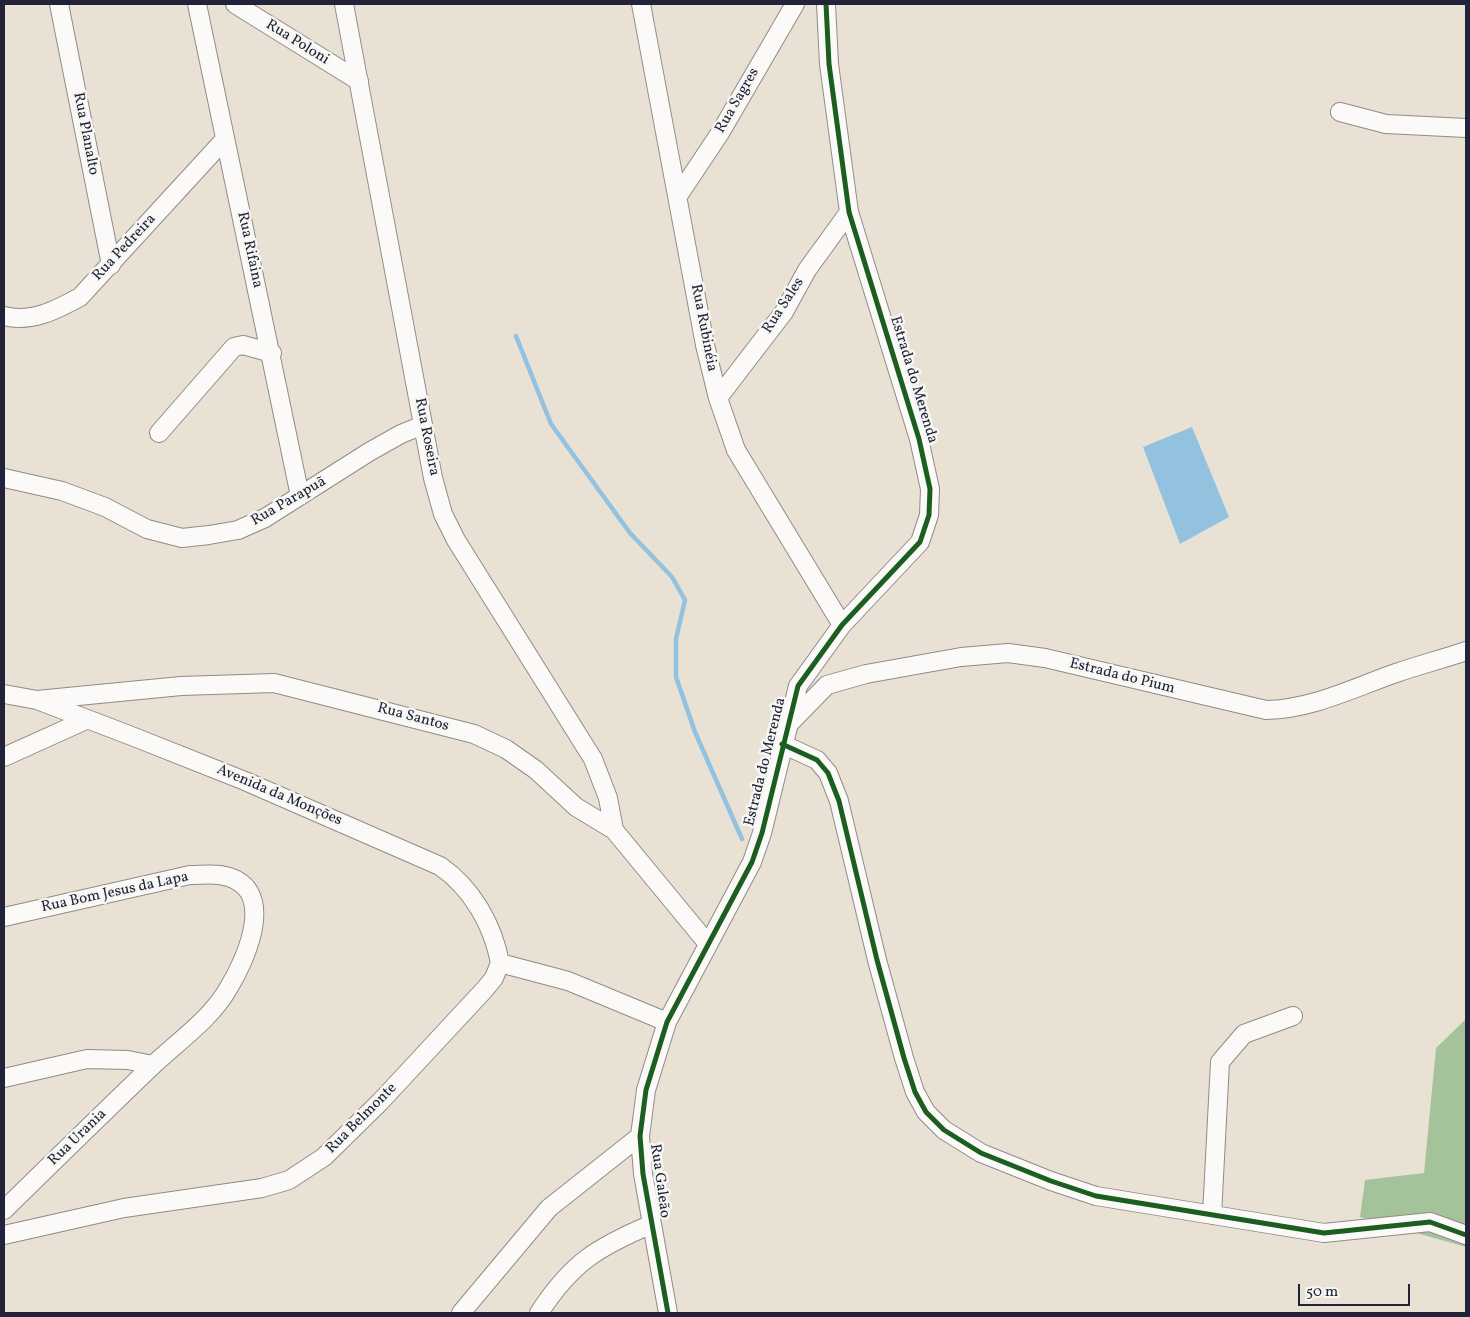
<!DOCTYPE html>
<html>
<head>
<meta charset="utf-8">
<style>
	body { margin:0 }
	#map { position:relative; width:1470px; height:1317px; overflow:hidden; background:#e9e1d3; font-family:Vollkorn,serif }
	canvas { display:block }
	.frame { position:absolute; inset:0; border:5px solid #22223b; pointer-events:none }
	.scale { position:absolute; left:1298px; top:1284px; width:112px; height:22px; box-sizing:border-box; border:2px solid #22223b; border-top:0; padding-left:6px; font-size:15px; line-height:18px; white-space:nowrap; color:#22223b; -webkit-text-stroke:4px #f6f6f2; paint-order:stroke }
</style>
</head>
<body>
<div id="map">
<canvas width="1470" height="1317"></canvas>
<div class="frame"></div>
<div class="scale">50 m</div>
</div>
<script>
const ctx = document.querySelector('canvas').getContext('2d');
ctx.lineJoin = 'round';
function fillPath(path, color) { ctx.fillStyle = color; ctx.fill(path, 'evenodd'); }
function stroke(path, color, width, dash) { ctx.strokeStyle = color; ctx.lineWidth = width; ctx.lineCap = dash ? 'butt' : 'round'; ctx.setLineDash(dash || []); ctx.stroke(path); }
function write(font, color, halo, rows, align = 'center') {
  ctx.font = font + ' Vollkorn,serif'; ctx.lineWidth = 5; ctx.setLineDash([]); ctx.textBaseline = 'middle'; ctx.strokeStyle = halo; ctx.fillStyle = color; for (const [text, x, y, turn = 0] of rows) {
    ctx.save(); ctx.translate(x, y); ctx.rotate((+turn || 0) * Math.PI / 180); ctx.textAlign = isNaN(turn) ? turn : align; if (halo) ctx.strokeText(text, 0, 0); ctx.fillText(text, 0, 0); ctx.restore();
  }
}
fillPath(new Path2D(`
	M1466,1019V1247L1360,1217L1365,1180L1424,1173L1436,1048Z`), '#a5c39a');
fillPath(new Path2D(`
	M1192,427L1229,517L1180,544L1143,447Z`), '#93c2e0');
stroke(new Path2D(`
	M516,336L551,424L630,533L672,577L685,600L676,639V677L695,732L742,839`), '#93c2e0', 4.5);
const minor = new Path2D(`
	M59,4L111,265
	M197,4L300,496
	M235,4L359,81
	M344,4L433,478L443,514L456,540L593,759L608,798L614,830
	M641,4L705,345L718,398L736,450L842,625
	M1340,112L1386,124L1466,128
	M678,196L720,133L795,4
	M4,316C32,323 56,310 80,297L225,139
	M718,398L784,312L807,270L849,212
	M159,433L234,347L243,345L272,353
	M4,478L62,491L105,507L147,529L182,538L209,535L238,530L265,518L369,452L401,434L423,425
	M4,694L37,700L129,735L245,781L440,866C472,888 493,925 500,963
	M37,700L181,686L274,683L474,734L506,749L536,770L576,807L614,830L708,944
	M788,725L827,685L866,674L961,657L1008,653L1045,658L1266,710C1312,709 1353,688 1396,673C1419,665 1443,659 1466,651
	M782,744L817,760L828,773L839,801L877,960L904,1058L915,1092L926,1112L944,1130L981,1153L1051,1181L1096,1196L1324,1233L1430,1222L1466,1235
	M4,757L86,720
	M4,917L190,875C200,875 211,874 220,875C280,884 247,958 228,989C210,1020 177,1042 151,1067C102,1114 53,1162 4,1210
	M500,963L568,981L667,1022
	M4,1078L87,1059L128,1060L153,1065
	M1212,1215L1220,1062L1244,1034L1293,1016
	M4,1235L124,1208L262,1188L289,1180L324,1157L380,1102L485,989L494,978L500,963
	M461,1313L549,1208L640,1136
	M539,1313C572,1262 598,1247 652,1224
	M668,1313L643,1174L640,1136L646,1090L667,1022L752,862L762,833L798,686L842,625L920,542L929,515L930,489L919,439L849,212L829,64L826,4`);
stroke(minor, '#8f8b88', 20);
stroke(minor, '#fcfaf8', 18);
stroke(new Path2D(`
	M782,744L817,760L828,773L839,801L877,960L904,1058L915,1092L926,1112L944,1130L981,1153L1051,1181L1096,1196L1324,1233L1430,1222L1466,1235
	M668,1313L643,1174L640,1136L646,1090L667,1022L752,862L762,833L798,686L842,625L920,542L929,515L930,489L919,439L849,212L829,64L826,4`), '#1b5e20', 5);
write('15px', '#22223b', '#f6f6f2', [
	["Rua Poloni",297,43,32],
	["Rua Sagres",738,101,-60],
	["Rua Planalto",85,134,79],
	["Rua Pedreira",125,248,-47],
	["Rua Rifaina",249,250,78],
	["Rua Sales",784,306,-57],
	["Rua Rubinéia",703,328,79],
	["Estrada do Merenda",913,380,73],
	["Rua Roseira",426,437,79],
	["Rua Parapuã",289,502,-30],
	["Estrada do Pium",1122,677,14],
	["Rua Santos",413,718,15],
	["Estrada do Merenda",766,762,-76],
	["Avenida da Monções",279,796,23],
	["Rua Bom Jesus da Lapa",115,893,-12],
	["Rua Belmonte",362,1119,-45],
	["Rua Urania",78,1138,-44],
	["Rua Galeão",659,1181,82]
]);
</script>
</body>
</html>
